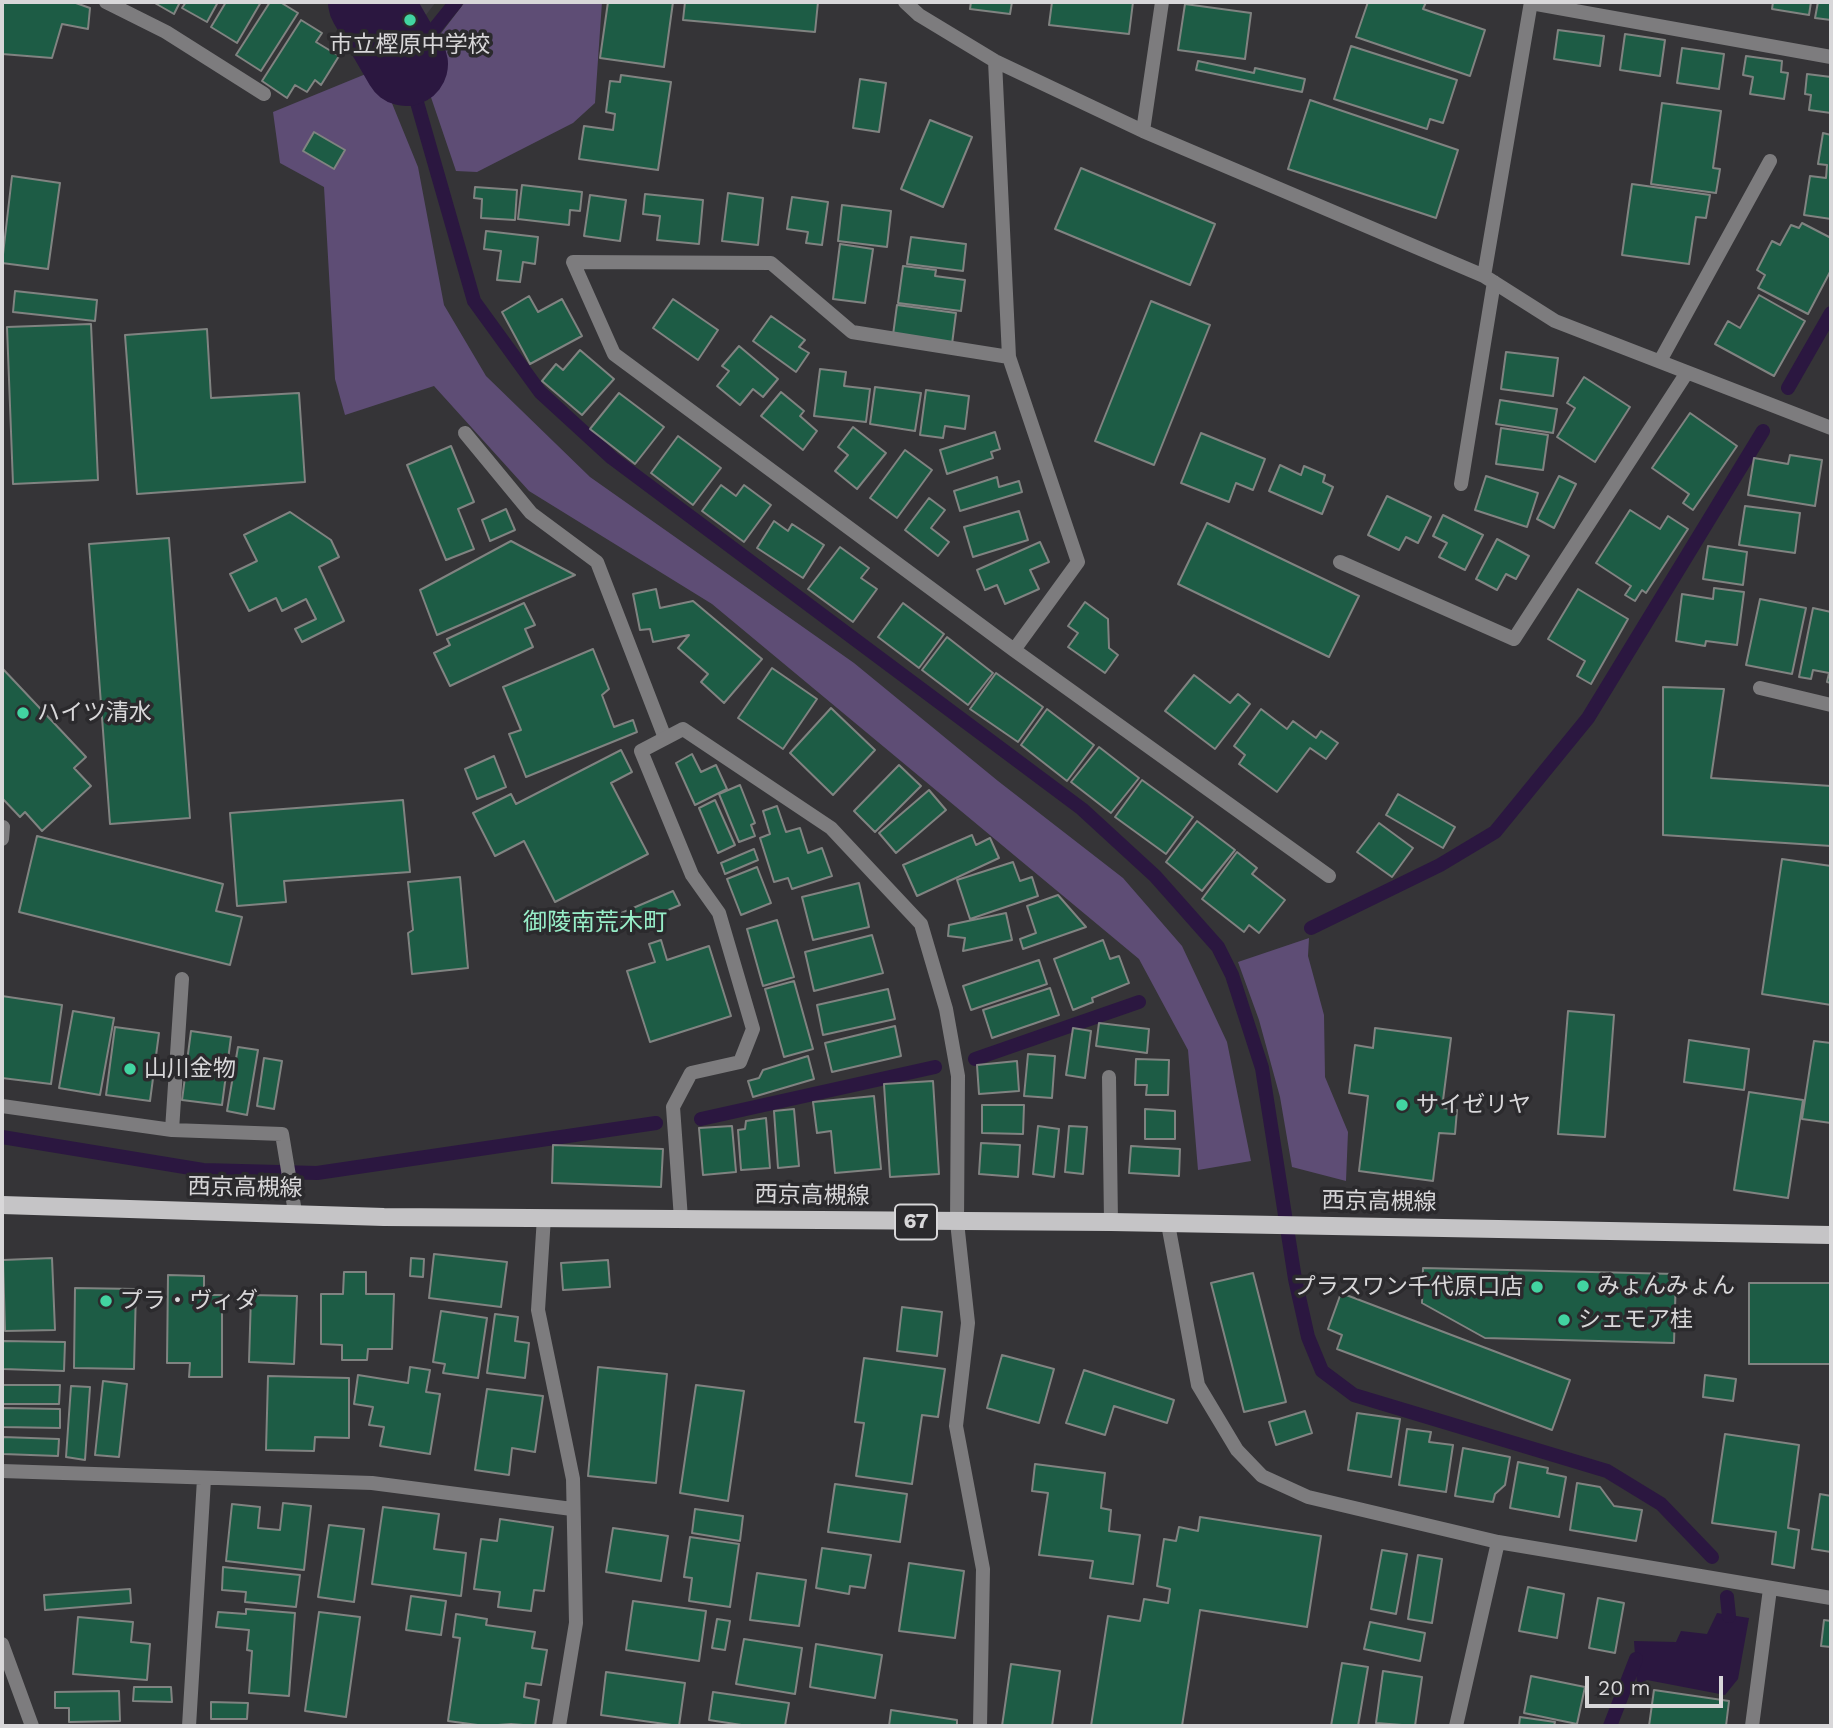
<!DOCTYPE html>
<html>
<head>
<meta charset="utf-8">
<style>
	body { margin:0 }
	#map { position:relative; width:1833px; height:1728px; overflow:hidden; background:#353437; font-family:"Work Sans",sans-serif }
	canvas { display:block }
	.frame { position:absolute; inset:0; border:4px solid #d8d7d9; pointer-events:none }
	.scale { position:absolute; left:1585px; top:1676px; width:138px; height:32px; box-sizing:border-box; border:4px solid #d8d7d9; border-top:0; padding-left:9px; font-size:21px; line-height:24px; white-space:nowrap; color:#d8d7d9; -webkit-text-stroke:5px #2b2a2d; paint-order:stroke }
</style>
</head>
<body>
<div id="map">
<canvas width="1833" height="1728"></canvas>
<div class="frame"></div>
<div class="scale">20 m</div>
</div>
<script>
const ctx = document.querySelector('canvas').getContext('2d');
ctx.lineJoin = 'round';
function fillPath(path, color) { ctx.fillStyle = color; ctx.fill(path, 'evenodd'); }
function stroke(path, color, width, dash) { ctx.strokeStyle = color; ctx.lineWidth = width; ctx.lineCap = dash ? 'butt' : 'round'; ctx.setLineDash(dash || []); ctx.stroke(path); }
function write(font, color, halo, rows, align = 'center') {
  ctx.font = font + ' "Work Sans","Noto Sans JP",sans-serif'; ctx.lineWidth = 7; ctx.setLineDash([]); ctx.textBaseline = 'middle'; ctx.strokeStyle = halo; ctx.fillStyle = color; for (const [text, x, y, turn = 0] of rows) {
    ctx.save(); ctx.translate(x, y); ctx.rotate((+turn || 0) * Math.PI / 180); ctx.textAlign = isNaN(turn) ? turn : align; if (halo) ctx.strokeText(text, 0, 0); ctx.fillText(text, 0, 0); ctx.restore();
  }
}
fillPath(new Path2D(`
	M387,2H436L408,38Z`), '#3f3c44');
fillPath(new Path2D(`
	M465,2H602L595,103L573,123L477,172L456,171L419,62Z
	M378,69L418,167L444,305L486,376L590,477L854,663L998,781L1123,878L1182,946L1227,1042L1251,1161L1198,1170L1188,1050L1139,959L712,604L529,491L434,386L345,415L335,379L324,187L280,163L273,112Z
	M1309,938L1308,956L1324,1015L1325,1077L1348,1132L1346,1181L1292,1167L1280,1097L1259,1020L1238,962Z`), '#5e4d75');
fillPath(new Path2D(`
	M1717,1613L1749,1618L1738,1679L1725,1695L1647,1680L1637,1685L1634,1641L1676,1642L1681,1631L1707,1634Z`), '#2b1740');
stroke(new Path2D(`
	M456,2L406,64L474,301L540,392L612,458L1082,809L1155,876L1218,947L1232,975L1262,1068L1295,1279L1308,1337L1322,1371L1354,1395L1607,1471L1661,1504L1712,1557
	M1788,388L1831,313
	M1311,928L1440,865L1495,832L1588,718L1763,431
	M975,1059L1139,1002
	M701,1119L935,1067
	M2,1137L203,1170L317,1173L656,1123
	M1727,1597L1729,1616
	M1610,1726L1636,1659`), '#2b1740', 14);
stroke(new Path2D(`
	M370,2L406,64`), '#2b1740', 84);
const building = new Path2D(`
	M2,2H73L90,8L88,29L62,24L52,58L2,54Z
	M153,2H180L174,14Z
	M186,2H218L207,22L182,8Z
	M226,2H261L237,43L211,27Z
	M270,2H280L298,13L261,71L236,55Z
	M608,2H673L664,67L600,58Z
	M685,2H818L815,32L683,20Z
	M971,2H1012L1010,14L970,9Z
	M1052,2H1133L1129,34L1049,25Z
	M1368,2H1426L1423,9L1485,30L1470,76L1356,37Z
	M1773,2H1811L1809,15L1772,9Z
	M1818,2H1831V20L1815,18Z
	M1185,4L1251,13L1245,59L1178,50Z
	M301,20L322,33L316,42L339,56L321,85L315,80L307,92L295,85L287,98L262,81Z
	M1558,30L1604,36L1600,66L1554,59Z
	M1625,34L1665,40L1660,76L1620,70Z
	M1351,46L1457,80L1443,123L1430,119L1427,129L1334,99Z
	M1682,48L1724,54L1719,89L1677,83Z
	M1746,56L1782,61L1781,72L1788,73L1784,99L1750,94L1753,77L1743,75Z
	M1198,61L1254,73L1255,68L1305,79L1302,92L1196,70Z
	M1807,74L1831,77V113L1809,110L1811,95L1805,94Z
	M621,75L671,82L658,170L579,159L584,126L613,130L615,114L606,112L610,81L620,82Z
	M860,79L886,83L879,132L853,128Z
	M1310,100L1458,150L1436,218L1288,169Z
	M1662,103L1721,111L1713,168L1720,169L1716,193L1651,184Z
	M930,120L972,137L943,207L901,189Z
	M314,132L345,150L334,169L303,151Z
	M1823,133L1831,135V219L1804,215L1810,176L1826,178L1827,165L1818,164Z
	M1081,168L1215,224L1190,285L1055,229Z
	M12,176L60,183L48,269L2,263Z
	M1632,184L1710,195L1706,218L1696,217L1689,264L1622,255Z
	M522,185L582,192L580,211L570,210L569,225L518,219Z
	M475,187L517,190L515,220L481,218L482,199L474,198Z
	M728,193L763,198L758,245L722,241Z
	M645,194L703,200L699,244L657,240L660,216L643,214Z
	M590,195L626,200L620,241L584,236Z
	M792,197L828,202L822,245L806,243L808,232L787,229Z
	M842,205L891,211L887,247L838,241Z
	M1802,223L1831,238V270L1808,314L1758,288L1765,275L1757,270L1772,241L1780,245L1791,225L1799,228Z
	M486,231L538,237L535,264L523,262L520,282L497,280L501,251L484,249Z
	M911,237L966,244L963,271L907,264Z
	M840,244L873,249L865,303L833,299Z
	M903,266L936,270L935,276L965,280L961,311L898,303Z
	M15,291L97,300L95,321L13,312Z
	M1759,295L1805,321L1774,376L1715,344L1728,321L1740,328Z
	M529,296L538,312L562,299L582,336L530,364L502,312Z
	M673,299L718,330L698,360L653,328Z
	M1151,301L1210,325L1154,465L1095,441Z
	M897,305L956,313L952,344L893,335Z
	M771,316L805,340L799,347L809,353L796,372L753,341Z
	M91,324L98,480L13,484L7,327Z
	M207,329L211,398L299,393L305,482L137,494L125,335Z
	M739,346L778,379L763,397L753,389L740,405L717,386L729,371L722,366Z
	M580,350L614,379L582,415L542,381L556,364L563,370Z
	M1506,352L1558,358L1553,396L1501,389Z
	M820,369L846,372L844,386L870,389L866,422L814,416Z
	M1584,377L1630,407L1595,462L1557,437L1575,408L1567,403Z
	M875,387L921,393L915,431L870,424Z
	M926,390L969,396L965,429L945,426L943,438L920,435Z
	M781,392L804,411L800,416L817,431L803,450L761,416Z
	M619,393L664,427L635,464L590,429Z
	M1500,400L1557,409L1553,433L1496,424Z
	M1690,413L1737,446L1693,510L1683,503L1689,494L1652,468Z
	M853,427L886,453L857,489L835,471L848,455L838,447Z
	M1501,428L1548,435L1543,470L1496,464Z
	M995,432L1000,449L991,452L993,458L947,474L940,450Z
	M1201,433L1265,459L1253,490L1236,483L1229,502L1181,483Z
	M678,436L721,468L693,505L651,473Z
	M451,446L474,502L458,509L474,549L446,560L407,465Z
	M905,450L932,470L897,518L870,498Z
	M1790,455L1822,460L1815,506L1748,495L1754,458L1788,464Z
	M1280,465L1301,475L1304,466L1325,475L1323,482L1333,487L1322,514L1269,491Z
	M1486,476L1538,493L1527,527L1475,510Z
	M1559,476L1576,484L1554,528L1537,519Z
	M997,477L999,487L1019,481L1022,492L960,511L954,491Z
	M721,485L736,496L744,485L771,505L744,542L702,511Z
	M1387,496L1431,517L1418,543L1406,537L1399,550L1368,535Z
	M929,498L945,510L931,528L949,542L938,556L905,530Z
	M1745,506L1800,513L1795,553L1739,545Z
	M506,509L515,530L490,541L482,520Z
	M1630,510L1660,529L1668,516L1688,529L1646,593L1642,590L1635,601L1625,595L1631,586L1596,563Z
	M1019,511L1028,540L973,557L964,527Z
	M290,512L331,540L339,557L319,567L344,621L302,642L295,629L316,619L306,599L282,611L276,598L249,611L230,574L257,561L244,535Z
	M1443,515L1483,535L1465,570L1439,557L1447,543L1433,536Z
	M774,521L788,531L792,524L824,545L803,578L757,548Z
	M1207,523L1359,596L1329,657L1178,584Z
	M169,538L190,818L110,824L89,544Z
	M1497,539L1529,556L1516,579L1506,574L1497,590L1476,579Z
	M511,541L575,575L437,635L420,590Z
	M1040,542L1049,562L1030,570L1039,589L1005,604L997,585L985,590L977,570Z
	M1708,546L1747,552L1743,585L1703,579Z
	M840,547L869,568L861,578L877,589L853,622L808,589Z
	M1714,588L1744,592L1737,645L1706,641L1705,646L1676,641L1682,594L1713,599Z
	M656,589L660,608L693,601L762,659L724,703L701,682L708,674L678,648L689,635L653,642L650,629L640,630L633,594Z
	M1578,589L1628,619L1591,684L1577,676L1585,661L1548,639Z
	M1760,599L1806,608L1792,674L1746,665Z
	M1085,602L1108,619L1109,648L1118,655L1105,673L1068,647L1078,633L1068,626Z
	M524,603L535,625L525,629L533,647L450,686L434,653L450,645L447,639Z
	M903,603L944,634L919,668L878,637Z
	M1813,608L1831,612V683L1827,682L1829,673L1813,670L1811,679L1799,677Z
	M947,637L993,673L968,705L922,670Z
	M593,649L609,689L602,695L614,727L633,720L637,732L526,777L509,734L521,730L503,687Z
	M2,668L86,757L74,768L91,786L42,831L25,812L20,817L2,798Z
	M772,668L817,699L783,749L738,718Z
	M996,673L1043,707L1018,742L970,709Z
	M1194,675L1230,703L1238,694L1250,704L1215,749L1165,711Z
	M1663,687L1724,689L1711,778L1831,786V846L1663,835Z
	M831,708L875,750L833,795L790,753Z
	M1047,709L1094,745L1067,781L1021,745Z
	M1261,709L1287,729L1293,721L1316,738L1321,731L1338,743L1326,759L1310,748L1277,792L1239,764L1245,755L1234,746Z
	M1099,747L1139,778L1111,813L1071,782Z
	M621,750L632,772L611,783L648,854L555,902L524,841L495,856L473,813L511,794L516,804Z
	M692,754L701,772L716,765L727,789L695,805L676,763Z
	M494,756L506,787L477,799L465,769Z
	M899,765L921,786L875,832L854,811Z
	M1142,780L1193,817L1166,854L1115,817Z
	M740,785L755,823L751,825L755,836L739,842L719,794Z
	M929,790L946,810L896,853L879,833Z
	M1398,794L1455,827L1443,848L1386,815Z
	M403,800L410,872L284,881L286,902L237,906L230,813Z
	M715,800L735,845L718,853L699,808Z
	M777,806L786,832L800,828L808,853L822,848L832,876L792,889L788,878L774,882L760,838L770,834L763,811Z
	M1197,821L1235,850L1202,891L1166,862Z
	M1379,823L1413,848L1392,877L1357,852Z
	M972,835L976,845L990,838L999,858L917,896L903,865Z
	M37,836L223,884L216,911L242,917L230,965L19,912Z
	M754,849L758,860L725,874L721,863Z
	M1237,852L1257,868L1252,874L1285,900L1259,933L1249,925L1244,932L1202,899Z
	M1782,859L1831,866V1005L1762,994Z
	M1013,862L1020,881L1032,877L1038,896L970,919L957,880Z
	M757,867L771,903L741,915L727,879Z
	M460,877L468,968L412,974L408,933L413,930L408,882Z
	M859,883L869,927L813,940L802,897Z
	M673,891L680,905L625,928L619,914Z
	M1058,895L1086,927L1023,949L1020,939L1036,933L1027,906Z
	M1006,913L1012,940L963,951L965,938L948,936L949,925Z
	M777,920L794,977L763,986L747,929Z
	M872,935L883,973L814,991L805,952Z
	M661,940L667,960L709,946L731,1016L650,1042L627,971L655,962L649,944Z
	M1103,940L1110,959L1119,956L1129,983L1092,998L1093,1002L1073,1010L1054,959Z
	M1039,960L1047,984L971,1010L963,986Z
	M794,981L813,1049L784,1057L765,989Z
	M1050,988L1059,1015L992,1038L983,1010Z
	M888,989L895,1019L823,1035L817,1005Z
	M2,996L62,1005L51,1084L2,1078Z
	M73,1011L114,1018L100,1095L59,1088Z
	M1568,1011L1614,1015L1605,1137L1558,1134Z
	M1099,1023L1149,1029L1147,1053L1096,1046Z
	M895,1026L901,1056L832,1072L825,1043Z
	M115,1027L159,1033L150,1101L106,1095Z
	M1073,1028L1091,1031L1085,1078L1066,1075Z
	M1375,1028L1451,1038L1442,1108L1457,1110L1455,1134L1439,1133L1433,1181L1359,1171L1368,1096L1349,1093L1355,1045L1373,1048Z
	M191,1031L231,1037L222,1105L182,1100Z
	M1689,1040L1749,1049L1744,1090L1684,1082Z
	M1814,1041L1831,1043V1123L1802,1119Z
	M238,1047L258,1050L247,1115L227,1111Z
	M1028,1054L1055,1056L1052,1098L1024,1096Z
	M808,1056L814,1079L753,1097L748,1081L759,1078L763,1070Z
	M264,1058L282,1061L274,1109L257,1106Z
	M1136,1059L1169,1060L1168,1095H1146L1147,1085H1135Z
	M1017,1061L1019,1091L979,1094L977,1065Z
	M933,1081L939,1174L890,1177L884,1084Z
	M1749,1092L1803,1100L1788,1198L1734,1190Z
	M874,1096L881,1169L835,1173L831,1131L817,1133L813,1102Z
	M982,1105H1024L1023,1134L982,1133Z
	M794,1109L799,1166L778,1168L774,1111Z
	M1145,1109L1175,1111V1139H1145Z
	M766,1118L770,1168L741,1170L738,1130L745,1129L746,1121Z
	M732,1126L736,1172L703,1175L699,1128Z
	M1038,1126L1059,1129L1054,1177L1033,1174Z
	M1069,1126L1087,1127L1083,1174L1065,1172Z
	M981,1143L1020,1145L1018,1177L979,1174Z
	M553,1145L663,1149L661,1187L552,1183Z
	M1131,1146L1180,1149L1179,1176L1129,1173Z
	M434,1254L507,1262L501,1307L429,1298Z
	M52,1258L55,1330L5,1331L3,1260Z
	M411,1258L424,1259L423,1277L410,1276Z
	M608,1260L610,1287L563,1290L561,1263Z
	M1423,1268L1676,1274L1674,1343L1485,1338L1422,1303Z
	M344,1272H366V1294H394L392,1349H368L367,1360H342V1345L321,1344V1294H343Z
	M1253,1273L1286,1402L1244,1412L1211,1283Z
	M168,1275L204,1276V1295H222V1377H189L190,1363H167Z
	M1749,1283H1831V1364H1749Z
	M75,1288L136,1289L134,1369L74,1368Z
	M1341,1293L1570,1380L1552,1430L1337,1349L1342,1335L1328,1329Z
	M251,1295L297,1296L294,1364L249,1362Z
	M902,1307L942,1312L937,1356L897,1351Z
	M441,1311L487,1318L478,1378L443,1373L445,1364L433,1362Z
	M495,1314L518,1317L515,1341L529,1343L525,1378L487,1373Z
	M3,1341L65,1342L64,1371L3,1369Z
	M1002,1355L1054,1369L1039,1423L987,1408Z
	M864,1358L945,1369L938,1417L922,1415L912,1484L856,1476L864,1423L855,1422Z
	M410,1367L430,1370L426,1392L440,1394L430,1454L380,1446L384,1427L369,1425L373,1407L354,1404L358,1375L408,1383Z
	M598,1367L667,1374L656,1483L588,1476Z
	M1084,1370L1174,1400L1167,1423L1114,1406L1105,1435L1066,1423Z
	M1705,1375L1736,1379L1733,1401L1703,1397Z
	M268,1376L349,1378V1438L315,1437L314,1451L266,1450Z
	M103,1381L127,1384L119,1457L95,1455Z
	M2,1385H60L59,1404H2Z
	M696,1385L744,1391L728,1501L680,1493Z
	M71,1386L90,1387L85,1460L66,1457Z
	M487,1389L543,1396L535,1452L512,1448L509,1475L475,1470Z
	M3,1408L60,1409V1428L3,1427Z
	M1305,1411L1312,1433L1276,1445L1269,1422Z
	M1357,1413L1400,1419L1391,1477L1348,1470Z
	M1407,1429L1431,1432L1429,1442L1453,1445L1446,1492L1399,1485Z
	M1725,1434L1799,1445L1788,1528L1799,1530L1794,1568L1772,1564L1776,1532L1712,1523Z
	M3,1437L59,1439L58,1456L3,1454Z
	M1463,1448L1510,1457L1505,1485L1495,1494L1493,1502L1455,1496Z
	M1518,1462L1548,1468L1547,1473L1566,1477L1559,1517L1510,1508Z
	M1035,1464L1105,1473L1101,1508L1111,1510L1109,1531L1140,1535L1133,1584L1090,1578L1093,1561L1039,1555L1048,1493L1032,1491Z
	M1577,1483L1600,1487L1614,1506L1642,1510L1636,1541L1570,1530Z
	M835,1484L907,1494L900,1542L828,1532Z
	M1820,1494L1831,1496V1552L1812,1549Z
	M283,1503L311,1506L304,1570L226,1561L232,1504L260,1507L258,1528L280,1530Z
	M383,1507L439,1514L434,1549L466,1553L461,1596L372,1584Z
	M695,1509L743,1516L740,1541L692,1533Z
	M1200,1517L1321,1536L1307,1627L1200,1610L1182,1726H1091L1108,1616L1140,1621L1144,1599L1168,1603L1170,1589L1157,1586L1164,1539L1176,1541L1179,1527L1198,1531Z
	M500,1519L553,1527L544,1591L534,1590L531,1611L498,1607L500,1592L474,1589L481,1539L497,1541Z
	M329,1525L364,1529L354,1602L318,1597Z
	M613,1528L668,1536L661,1581L606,1572Z
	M690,1537L739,1544L730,1607L689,1601L692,1578L684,1577Z
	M822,1548L871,1555L865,1588L850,1586L849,1594L816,1588Z
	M1382,1550L1407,1554L1396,1614L1371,1609Z
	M1418,1555L1442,1559L1432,1623L1408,1619Z
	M909,1563L964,1571L955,1638L899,1631Z
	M223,1567L300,1575L296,1607L245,1602L246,1592L222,1590Z
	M757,1573L806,1580L799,1626L750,1620Z
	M1528,1587L1564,1594L1557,1638L1519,1631Z
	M130,1589L131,1603L45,1610L44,1595Z
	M411,1596L446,1601L441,1635L406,1630Z
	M1598,1598L1624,1603L1615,1653L1589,1648Z
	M633,1601L706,1611L699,1661L626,1650Z
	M246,1609L295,1613L289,1696L249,1693L252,1651L247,1650L249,1630L216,1627L218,1612L246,1614Z
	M319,1612L360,1617L346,1717L305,1711Z
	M456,1614L487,1619L486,1625L535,1632L532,1648L547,1650L541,1685L526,1683L524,1697L539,1700L535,1726L511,1724L485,1726L448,1721L460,1638L453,1637Z
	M78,1617L133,1622L131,1642L150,1644L147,1680L73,1674Z
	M717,1619L730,1621L725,1650L712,1648Z
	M1824,1620L1831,1621V1647L1821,1646Z
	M1370,1622L1425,1633L1420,1661L1364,1649Z
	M744,1639L802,1648L795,1694L736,1684Z
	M816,1644L882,1655L875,1698L810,1687Z
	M1342,1663L1368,1667L1358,1726H1331Z
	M1011,1664L1060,1671L1052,1726H1002Z
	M1383,1671L1422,1677L1415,1726L1376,1723Z
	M606,1672L685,1683L679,1726L601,1715Z
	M1531,1676L1585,1687L1577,1724L1524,1713Z
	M134,1687H171L172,1702L133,1701Z
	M1654,1690L1729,1701L1726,1726H1649Z
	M119,1691L120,1721L69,1722V1708H55V1692Z
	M713,1692L789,1703L785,1726H748L709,1720Z
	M211,1702L248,1703L247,1719H211Z
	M891,1710L957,1720V1726H889Z
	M1520,1717L1555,1722L1554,1726H1519Z`);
fillPath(building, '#1d5c45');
stroke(building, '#808381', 2);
stroke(new Path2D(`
	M465,433L531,513L597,562L665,738`), '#7d7c7e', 14);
stroke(new Path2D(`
	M106,2L166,32L264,94
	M905,2L919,15L995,61L1143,131L1484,276L1555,321L1831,428
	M1531,3L1831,57
	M995,61L1009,357L1078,562L1014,650
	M1143,131L1162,2
	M1484,276L1531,2
	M1009,357L852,332L771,263L573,262L614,354L1014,650L1329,876
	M1660,361L1770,161
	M1461,484L1494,282
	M1340,562L1514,639L1686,374
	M1760,688L1831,705
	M2,839L3,827
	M1109,1077L1111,1222
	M2,1106L172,1130L282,1134L295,1212
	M172,1130L182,979
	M544,1217L538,1310L573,1479L576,1623L559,1726
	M681,1219L673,1107L691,1073L740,1062L753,1029L719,913L692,875L641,751L683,729L831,828L921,924L946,1009L958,1076L957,1222L968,1323L956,1426L983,1569L980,1726
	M1168,1224L1198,1385L1237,1450L1262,1476L1308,1497L1498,1542L1831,1598
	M2,1471L372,1483L572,1509
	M2,1644L32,1726
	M189,1726L204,1479
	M1456,1726L1498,1542
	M1752,1726L1770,1589`), '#7d7c7e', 14);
stroke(new Path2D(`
	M2,1205L384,1217L1111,1222L1831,1235`), '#c5c4c6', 18);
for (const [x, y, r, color] of [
	[410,20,7,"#42d4a1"],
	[23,713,7,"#42d4a1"],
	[130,1069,7,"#42d4a1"],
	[1402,1105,7,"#42d4a1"],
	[1583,1286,7,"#42d4a1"],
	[1537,1287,7,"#42d4a1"],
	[106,1301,7,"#42d4a1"],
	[1564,1320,7,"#42d4a1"]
]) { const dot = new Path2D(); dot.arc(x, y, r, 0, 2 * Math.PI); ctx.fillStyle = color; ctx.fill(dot); stroke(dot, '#2b2a2d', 2.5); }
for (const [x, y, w] of [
	[916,1222,42]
]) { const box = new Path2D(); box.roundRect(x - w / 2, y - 17.5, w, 35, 5); ctx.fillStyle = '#2b2a2d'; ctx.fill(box); stroke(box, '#d8d7d9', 2); }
write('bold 21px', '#d8d7d9', null, [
	["67",916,1222]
]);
write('23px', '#d8d7d9', '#2b2a2d', [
	["市立樫原中学校",410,45,"center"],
	["ハイツ清水",37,713],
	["山川金物",144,1069],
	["サイゼリヤ",1416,1105],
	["みょんみょん",1597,1286],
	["プラスワン千代原口店",1523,1287,"right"],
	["プラ・ヴィダ",120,1301],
	["シェモア桂",1578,1320]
], 'left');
write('23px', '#d8d7d9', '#2b2a2d', [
	["西京高槻線",245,1188,1],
	["西京高槻線",812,1196,1],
	["西京高槻線",1379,1202,1]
]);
write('24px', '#97eec8', '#2b2a2d', [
	["御陵南荒木町",595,923]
]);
</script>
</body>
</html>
